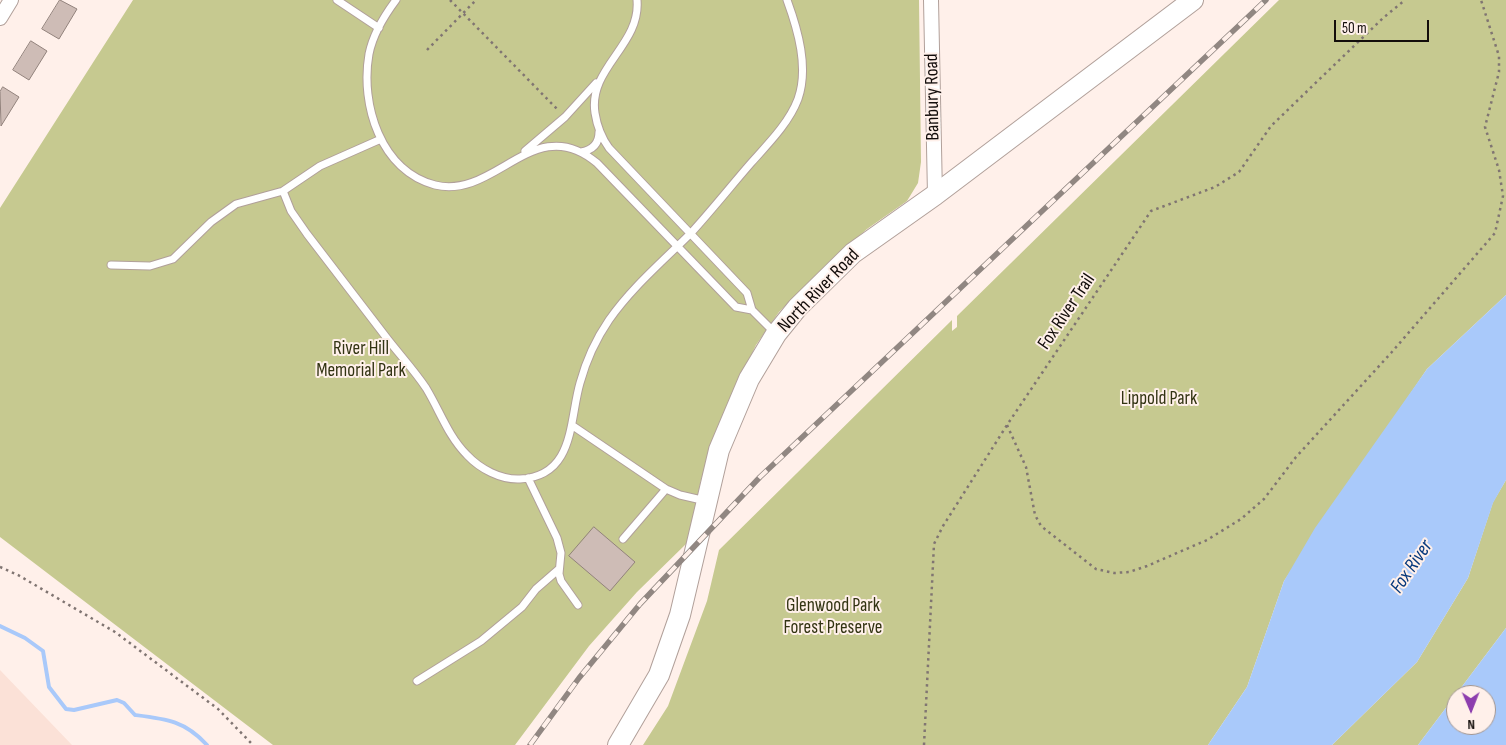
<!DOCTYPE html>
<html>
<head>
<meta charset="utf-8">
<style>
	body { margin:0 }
	#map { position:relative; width:1506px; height:745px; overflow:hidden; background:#fff0ea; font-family:"Sofia Sans Condensed",sans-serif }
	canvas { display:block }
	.north { position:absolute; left:1446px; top:685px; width:50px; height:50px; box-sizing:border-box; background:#fff0ea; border:1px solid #a19591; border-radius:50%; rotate:179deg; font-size:14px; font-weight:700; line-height:20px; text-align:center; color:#130d0b }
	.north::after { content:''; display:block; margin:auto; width:18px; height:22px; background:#8d3eae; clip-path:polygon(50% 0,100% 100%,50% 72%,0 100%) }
	.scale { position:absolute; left:1334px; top:20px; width:95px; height:22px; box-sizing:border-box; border:2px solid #130d0b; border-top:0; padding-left:6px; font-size:15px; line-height:18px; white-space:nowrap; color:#130d0b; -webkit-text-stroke:4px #fff0ea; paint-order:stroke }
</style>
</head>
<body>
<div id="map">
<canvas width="1506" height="745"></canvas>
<div class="north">N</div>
<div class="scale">50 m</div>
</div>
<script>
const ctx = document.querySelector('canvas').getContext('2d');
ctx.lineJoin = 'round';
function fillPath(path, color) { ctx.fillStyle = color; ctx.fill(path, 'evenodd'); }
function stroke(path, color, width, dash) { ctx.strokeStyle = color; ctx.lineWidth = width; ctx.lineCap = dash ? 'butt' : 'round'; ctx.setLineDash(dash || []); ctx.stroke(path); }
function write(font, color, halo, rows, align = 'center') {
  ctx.font = font + ' "Sofia Sans Condensed",sans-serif'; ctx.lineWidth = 4; ctx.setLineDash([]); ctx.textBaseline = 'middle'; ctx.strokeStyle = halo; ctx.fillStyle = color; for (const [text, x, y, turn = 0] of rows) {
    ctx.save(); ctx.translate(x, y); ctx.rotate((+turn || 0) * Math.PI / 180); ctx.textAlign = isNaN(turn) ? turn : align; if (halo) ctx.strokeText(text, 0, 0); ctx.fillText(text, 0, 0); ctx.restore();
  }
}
fillPath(new Path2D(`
	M0,670L72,745H0Z`), '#fbe1d7');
fillPath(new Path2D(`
	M133,0H919L921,162L918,183L907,201L867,229L824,267L779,312L756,345L717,428L701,480L687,543L637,592L589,646L515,745H273L0,537V208Z
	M1279,0H1506V295L1427,369L1284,581L1247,687L1208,745H643L668,706L707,601L719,550L952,320V331L957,327V316Z
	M1506,480V628L1418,745H1332L1417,662L1468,578L1493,502Z`), '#c6c990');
fillPath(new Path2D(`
	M1506,295V480L1493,503L1468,578L1417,662L1332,745H1208L1247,687L1284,581L1315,528L1427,369Z
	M1506,628V745H1418ZM1456,695H1486V725H1456Z`), '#a9c9fa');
stroke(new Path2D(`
	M0,626L25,638L43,651L49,687L66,709L74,710L117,700L124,703L135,715C167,719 185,721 207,745`), '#a9c9fa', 4);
const building = new Path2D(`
	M60,0L77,9L59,39L42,29Z
	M31,41L47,51L29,80L13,70Z
	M3,87L19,97L1,126L0,92Z
	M594,527L635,562L610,591L569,556Z`);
fillPath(building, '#cebcb6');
stroke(building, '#92827c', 1);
const lane = new Path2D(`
	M337,0L379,28
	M396,0C384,16 373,34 369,54C360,105 381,171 435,185C496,200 534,110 597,163L736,307L752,310
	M637,0C641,45 588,68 595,113C597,126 601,137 609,148L747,293L752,310L774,332
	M525,151L565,117L596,83
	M581,152C593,150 599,143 599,132
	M283,191L291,211L307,234C334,269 360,303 386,337C399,354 414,370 426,388C440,411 448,436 467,455C480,469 501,480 520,479C575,476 569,421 580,383C586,361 596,339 609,320C632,287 663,261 691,233C712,210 731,186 751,163C768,144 789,123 798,99C809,68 798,30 787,0
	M111,265L150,266L173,259L211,222L236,204L283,191L320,166L381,139
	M573,426L666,489L680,495L706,501
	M528,478L557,538L561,553L559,574L561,581L578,605
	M623,539L666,489
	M417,681L481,641L522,607L536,589L559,569`);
const street = new Path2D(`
	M931,0L935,195
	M0,18L11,0`);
const secondary = new Path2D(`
	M618,745L659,675L680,615L719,450L749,379L776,334L797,308L853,253L935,195L1193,0`);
stroke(lane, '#b1a09a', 9);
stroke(street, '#b1a09a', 16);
stroke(secondary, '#b1a09a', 22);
stroke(new Path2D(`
	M450,0L559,111
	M427,50L476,0
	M1007,425L1026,467L1035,515L1041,526L1096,569L1114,573L1129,572L1147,566L1207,540L1241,519L1264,499L1296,457L1391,353L1495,233L1503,196L1499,170L1485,127L1499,72V56L1481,0
	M0,567L18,575L115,632L218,709L253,745
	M924,745L934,544L943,526L1007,425L1151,211L1215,187L1239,172L1271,126L1383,18L1405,0`), '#807572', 2.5, [2.5, 4]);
stroke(lane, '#fff', 7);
stroke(street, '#fff', 14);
stroke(secondary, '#fff', 20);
const rail = new Path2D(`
	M530,745L579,678L640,604L760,477L1266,0`);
stroke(rail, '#918782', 5.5);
stroke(rail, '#fff0ea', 4, [11]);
write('19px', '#130d0b', '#fff0ea', [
	["Banbury Road",933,97,-91],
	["North River Road",819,291,-46],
	["Fox River Trail",1067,312,-56]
]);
write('19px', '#323312', '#fff0ea', [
	["River Hill",361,349],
	["Memorial Park",361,371],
	["Lippold Park",1159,399],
	["Glenwood Park",833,606],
	["Forest Preserve",833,628]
]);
write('italic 20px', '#06387c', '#fff0ea', [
	["Fox River",1412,567,-56]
]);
</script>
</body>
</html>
